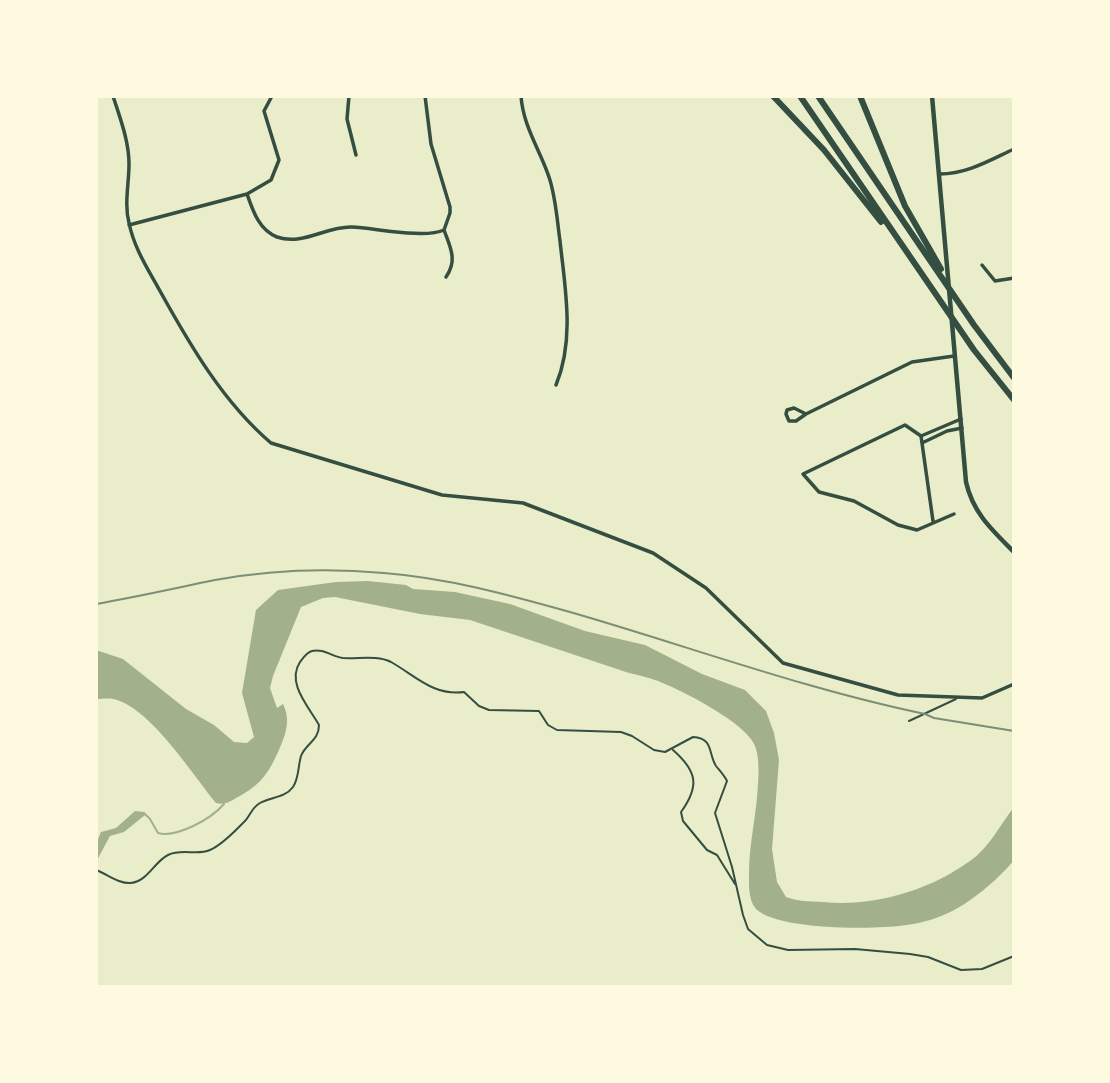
<!DOCTYPE html>
<html>
<head>
<meta charset="utf-8">
<style>
	body { margin:0 }
	#map { position:relative; width:1110px; height:1083px; overflow:hidden; background:#e9edc9; font-family:Lato,sans-serif }
	canvas { display:block }
	.frame { position:absolute; inset:0; border:98px solid #fefae0; pointer-events:none }
</style>
</head>
<body>
<div id="map">
<canvas width="1110" height="1083"></canvas>
<div class="frame"></div>
</div>
<script>
const ctx = document.querySelector('canvas').getContext('2d');
ctx.lineJoin = 'round';
function fillPath(path, color) { ctx.fillStyle = color; ctx.fill(path, 'evenodd'); }
function stroke(path, color, width, dash) { ctx.strokeStyle = color; ctx.lineWidth = width; ctx.lineCap = dash ? 'butt' : 'round'; ctx.setLineDash(dash || []); ctx.stroke(path); }
fillPath(new Path2D(`
	M368,581L406,585L413,589L455,592L510,604L585,631L645,645L702,674L745,690L766,711L774,733L779,760L772,849L777,882L786,897C799,902 809,901 823,902C874,907 928,891 970,861C989,848 1000,825 1014,807V860C1001,877 968,905 948,913C938,918 924,922 913,924C882,930 778,931 756,909C748,900 749,884 749,873C749,843 757,813 758,783C759,773 759,756 755,746C747,723 678,688 655,680C647,677 638,675 629,673L470,620L420,614L335,597L323,598L301,607L273,676L270,688L277,708L283,704C290,718 287,731 281,745C270,771 263,784 236,798C229,802 225,805 216,803C193,775 149,706 113,699C108,698 101,699 96,699V650L123,659L186,709L214,725L234,742L247,743L254,737L242,693L256,610L278,590L336,582Z
	M135,811L144,812L145,815L124,832L110,836L96,862V844L101,832L116,828Z`), '#a3b18a');
stroke(new Path2D(`
	M144,813L150,819L158,833C177,838 211,819 224,804`), '#a3b18a', 2);
stroke(new Path2D(`
	M673,750C697,771 700,786 681,812L683,821L707,850L717,855L735,884
	M96,870C107,874 119,884 131,883C148,881 154,862 168,855C182,848 197,856 210,850C222,845 234,832 243,823C250,817 251,808 260,803C271,797 285,798 293,787C299,778 298,766 301,756C306,743 319,741 319,725C309,707 286,683 300,662C303,658 307,652 312,651C323,648 333,657 343,658C359,659 377,655 391,662C416,676 433,696 464,692L479,706L489,710L539,711L548,725L557,730L621,732L632,736L654,750L665,752L693,737C714,738 708,754 716,766C720,771 724,775 727,781L715,813L732,867L743,915L748,929L767,945L788,950L855,949L910,954L928,957L961,970L982,969L1014,956`), '#344e41', 2);
stroke(new Path2D(`
	M909,721L956,699`), '#344e41', 2);
stroke(new Path2D(`
	M113,96C120,118 129,141 129,164C129,184 124,204 129,223C134,248 148,269 160,291C190,345 223,402 271,443L442,495L523,503L653,553L706,588L783,663L898,695L982,698L1014,684
	M349,96L347,119L356,155
	M425,96L431,144L450,207V213L444,230
	M521,96C523,126 540,150 549,177C556,198 557,220 560,241C565,288 575,339 556,385
	M940,174C967,174 990,160 1014,149
	M247,194C253,211 259,230 277,237C303,246 326,226 352,227C375,228 424,239 444,230
	M129,225L247,194L271,180L279,160L264,111L272,96
	M444,230C450,247 458,260 446,277
	M982,265L995,281L1014,278
	M806,414L794,408L787,410L786,414L789,421H796L806,414L912,362L954,356
	M921,436L905,425L803,474L819,492L854,501L898,525L917,530L954,514
	M921,436L933,521
	M921,436L961,419
	M922,443L947,431L962,428`), '#344e41', 3.5);
stroke(new Path2D(`
	M932,96L966,482C973,513 992,530 1014,552`), '#344e41', 4.5);
stroke(new Path2D(`
	M773,96L824,150L881,222
	M800,96L974,350L1014,400
	M818,96L974,325L1014,378
	M860,96L905,206L941,269`), '#344e41', 6);
stroke(new Path2D(`
	M96,604C136,597 176,588 215,580C270,570 329,568 384,573C448,578 509,595 570,612C688,646 804,689 925,714L934,718L1014,731`), '#7c8e77', 2);
</script>
</body>
</html>
